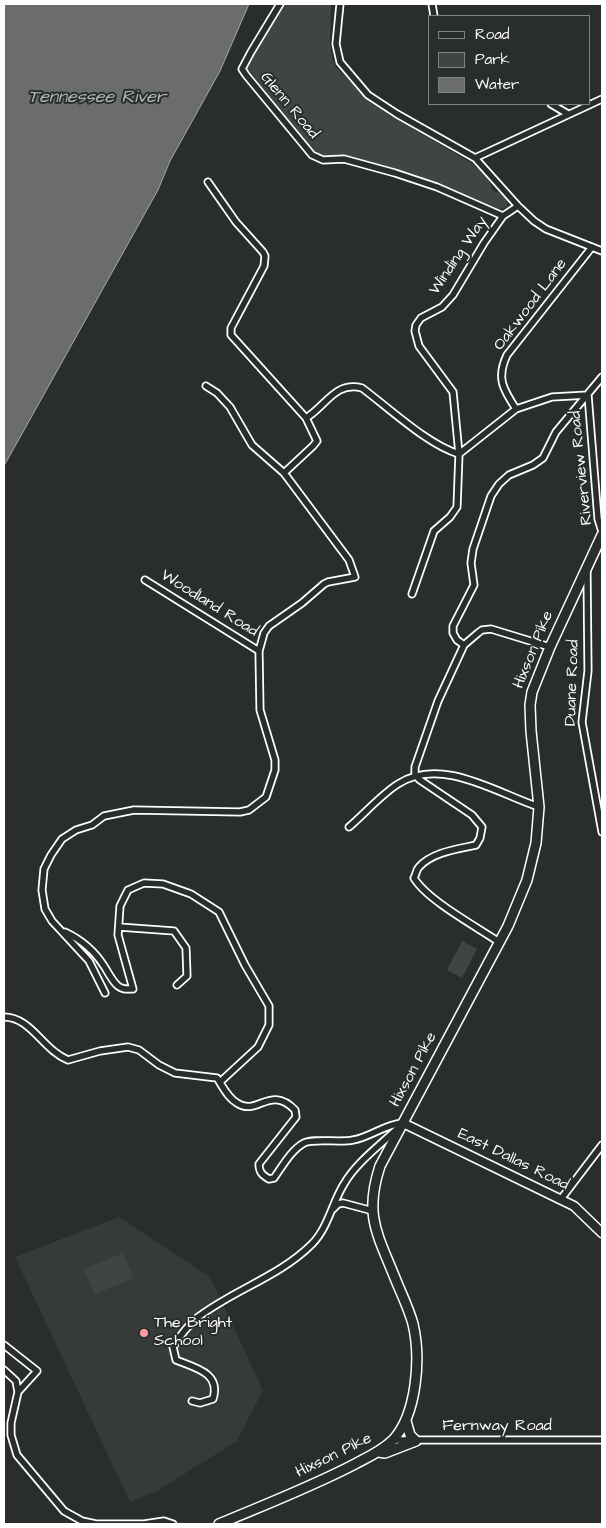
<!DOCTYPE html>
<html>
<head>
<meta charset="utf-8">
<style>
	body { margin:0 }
	#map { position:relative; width:606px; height:1528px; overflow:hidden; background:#2a2d2e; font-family:"Architects Daughter",sans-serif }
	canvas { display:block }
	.frame { position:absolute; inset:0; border:5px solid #fff; pointer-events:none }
	.legend { position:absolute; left:428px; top:15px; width:162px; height:90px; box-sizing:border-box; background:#2a2d2e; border:1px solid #7f8182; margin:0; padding:6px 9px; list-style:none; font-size:15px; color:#fff }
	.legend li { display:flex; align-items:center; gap:10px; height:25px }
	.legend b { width:25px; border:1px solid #7f8182 }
</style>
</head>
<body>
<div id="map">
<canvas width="606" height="1528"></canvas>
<div class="frame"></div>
<ul class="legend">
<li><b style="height:6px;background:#2a2d2e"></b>Road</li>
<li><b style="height:14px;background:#414445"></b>Park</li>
<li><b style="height:14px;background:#6a6c6d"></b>Water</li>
</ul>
</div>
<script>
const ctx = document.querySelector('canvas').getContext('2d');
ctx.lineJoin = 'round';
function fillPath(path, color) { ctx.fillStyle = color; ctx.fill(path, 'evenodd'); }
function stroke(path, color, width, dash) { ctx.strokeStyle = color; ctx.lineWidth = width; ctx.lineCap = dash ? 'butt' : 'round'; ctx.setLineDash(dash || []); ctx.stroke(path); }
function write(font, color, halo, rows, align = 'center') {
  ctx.font = font + ' "Architects Daughter",sans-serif'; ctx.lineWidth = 4; ctx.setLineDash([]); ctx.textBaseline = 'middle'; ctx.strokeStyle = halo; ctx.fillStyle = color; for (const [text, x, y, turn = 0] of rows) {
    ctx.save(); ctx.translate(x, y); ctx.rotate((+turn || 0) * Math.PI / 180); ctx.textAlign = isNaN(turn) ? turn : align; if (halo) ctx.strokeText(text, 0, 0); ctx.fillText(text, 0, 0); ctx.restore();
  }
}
fillPath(new Path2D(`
	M119,1217L210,1277L263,1390L237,1441L157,1491L130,1502L15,1257Z`), '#373a3b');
fillPath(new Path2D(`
	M283,4H331L330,42L332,57L336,67L368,99L389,115L473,164L488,177L493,191L503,194L508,200L507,207L500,209L431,182L341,157L319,156L310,148L248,69L259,43Z
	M462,941L477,949L462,978L447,970Z
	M123,1253L134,1278L95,1294L84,1269Z`), '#414445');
const water = new Path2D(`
	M4,4H249L220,71L170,161L158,190L4,466Z`);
fillPath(water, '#6a6c6d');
stroke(water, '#a6a7a7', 1);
const street = new Path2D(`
	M280,4L251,52L242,69L246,75L312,155L323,160L344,159L395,173L437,187L503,216
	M340,4L336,44L340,62L368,95L397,114L475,158L518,206L534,221L546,229L602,251
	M432,4L434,16
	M551,104L568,114
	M475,158L602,99
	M208,182L236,222L263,252L265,256L264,266L231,328V335L306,418L317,441L313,446L284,473
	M588,395L598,519L602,532
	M516,409C503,389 496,378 507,355L592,247
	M306,418C326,406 335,381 362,388C389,408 428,445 459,454
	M459,454L516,409L552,397L588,395
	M587,569L588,671L582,722L602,832
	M145,580L259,651
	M412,594L434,531L450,517L457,507L459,454L453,392L419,346L415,331L416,325L421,318L442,307L453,295L484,243L503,216L518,206
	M464,645L457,640L453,633V626L474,585L471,563L473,549L491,496L499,484L509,475L533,465L543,458L556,432L602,377
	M349,827C363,815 383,793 398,784C442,756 496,793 539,807
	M119,927L174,931L186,948L187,976L177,985
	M65,932C82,940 94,950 104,966C108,972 112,981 118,986C123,990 127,989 133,989L118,935L120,906L128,890L144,883L163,884L191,894L219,912L245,965L269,1006V1025L258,1047L220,1082
	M499,942C477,927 427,900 414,878C416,875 416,870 419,867C432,852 458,849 476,845L480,838L482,827L472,815L420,780L415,775V767L438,701L464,645L478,633L482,630L491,629L550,647
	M105,993L89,961L52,921L45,909L42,890L44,869L51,855L62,839L76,830L92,825L104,816L134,810L240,812L249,810L266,797L275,770V760L260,710L259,651L264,633L269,626L302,603L324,584L328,582L355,577L349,560L284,473L252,445L230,407L217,393L206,386
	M4,1017C31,1017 43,1050 68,1060L100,1051L128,1047L139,1050L159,1065L175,1073L217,1078C223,1087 228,1098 237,1103C257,1117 270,1084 295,1110L296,1117L259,1164C259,1172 262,1175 269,1179L274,1178C282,1167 291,1150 304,1143C313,1138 340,1143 353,1140C371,1137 385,1124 403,1123
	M561,1199L602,1145
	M333,1209L338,1204L343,1203L373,1211
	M4,1345L37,1371L18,1392L11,1423V1435L17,1455L64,1511L82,1521L96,1524H144L164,1521L173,1524
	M4,1370L16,1381L18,1392
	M192,1401L200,1403L213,1399C221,1373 196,1368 176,1360L173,1347C180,1336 187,1326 197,1318C233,1290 279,1277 312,1244C328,1228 332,1203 344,1184C356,1163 379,1146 397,1129
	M393,1440H602`);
const secondary = new Path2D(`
	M403,1123L574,1206L602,1233`);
const primary = new Path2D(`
	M379,1452L385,1453L416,1441L410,1435L406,1421
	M219,1524C264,1505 311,1487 355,1464C368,1457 382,1451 393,1440C417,1414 421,1358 413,1324C409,1309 401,1293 395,1278C377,1233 364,1215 380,1166L508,926L527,880L536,843L539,807L531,731L530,705L532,692L550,647L602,535`);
stroke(street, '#fff', 9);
stroke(secondary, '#fff', 11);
stroke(primary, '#fff', 12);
stroke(street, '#2a2d2e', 5.5);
stroke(secondary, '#2a2d2e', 8);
stroke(primary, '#2a2d2e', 9);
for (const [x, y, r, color] of [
	[144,1333,5,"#ff9aa2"]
]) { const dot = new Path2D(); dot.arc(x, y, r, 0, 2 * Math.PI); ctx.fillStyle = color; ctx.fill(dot); stroke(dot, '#2a2d2e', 2); }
write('16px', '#fff', '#2a2d2e', [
	["Glenn Road",289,106,50],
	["Winding Way",459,256,-56],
	["Oakwood Lane",531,305,-53],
	["Riverview Road",582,468,-96],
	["Woodland Road",209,604,32],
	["Hixson Pike",534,650,-68],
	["Duane Road",573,683,-88],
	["Hixson Pike",414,1070,-62],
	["East Dallas Road",513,1160,26],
	["Fernway Road",497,1427],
	["Hixson Pike",334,1456,-26]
]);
write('16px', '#fff', '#2a2d2e', [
	["The Bright",154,1324],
	["School",154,1342]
], 'left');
write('italic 18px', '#b4b6b6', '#2a2d2e', [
	["Tennessee River",97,98]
]);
</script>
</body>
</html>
